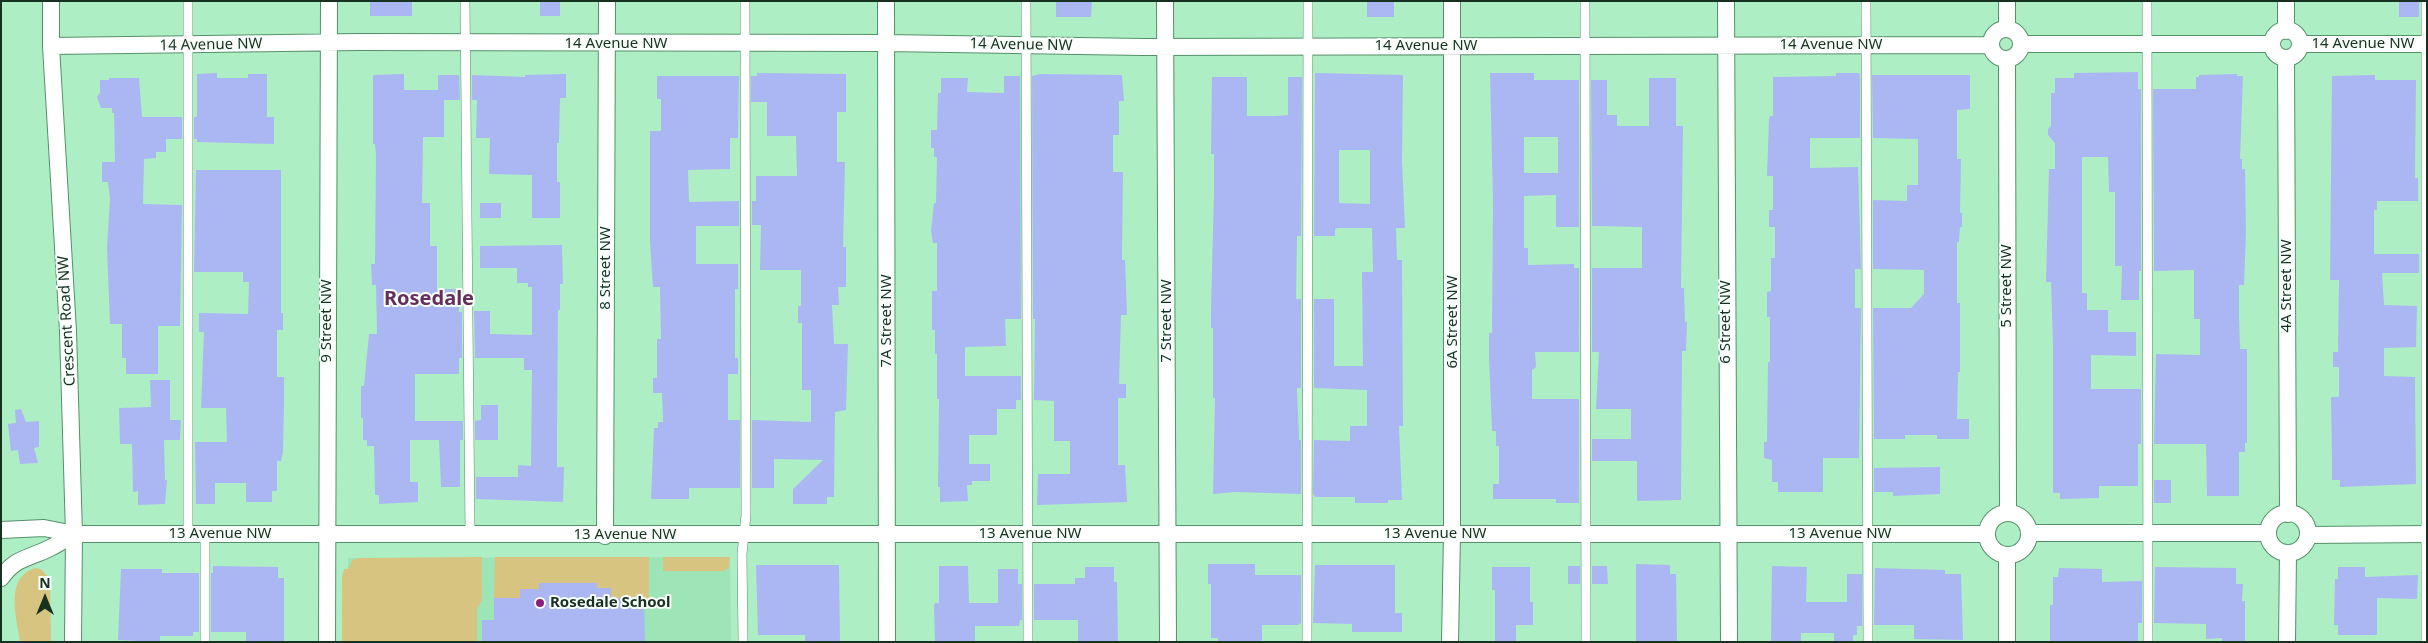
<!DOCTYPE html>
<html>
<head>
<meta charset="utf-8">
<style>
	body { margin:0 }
	#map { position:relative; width:2428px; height:643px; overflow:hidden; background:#aeeec4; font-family:"Noto Sans",sans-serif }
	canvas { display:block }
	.frame { position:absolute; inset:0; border:2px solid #173121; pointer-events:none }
	.north { position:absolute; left:20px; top:573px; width:50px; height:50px; -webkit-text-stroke:4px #f9fffb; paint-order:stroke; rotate:0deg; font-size:14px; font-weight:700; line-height:20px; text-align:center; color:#173121 }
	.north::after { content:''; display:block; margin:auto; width:18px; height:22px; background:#173121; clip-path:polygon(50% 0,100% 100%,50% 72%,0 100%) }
</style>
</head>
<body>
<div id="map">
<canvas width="2428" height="643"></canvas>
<div class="frame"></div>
<div class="north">N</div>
</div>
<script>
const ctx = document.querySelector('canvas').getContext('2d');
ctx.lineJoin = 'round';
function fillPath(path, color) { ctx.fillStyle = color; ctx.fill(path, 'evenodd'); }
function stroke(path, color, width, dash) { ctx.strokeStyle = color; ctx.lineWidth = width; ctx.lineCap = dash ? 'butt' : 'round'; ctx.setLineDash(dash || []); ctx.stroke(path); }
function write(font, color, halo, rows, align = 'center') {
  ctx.font = font + ' "Noto Sans",sans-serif'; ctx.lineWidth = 4; ctx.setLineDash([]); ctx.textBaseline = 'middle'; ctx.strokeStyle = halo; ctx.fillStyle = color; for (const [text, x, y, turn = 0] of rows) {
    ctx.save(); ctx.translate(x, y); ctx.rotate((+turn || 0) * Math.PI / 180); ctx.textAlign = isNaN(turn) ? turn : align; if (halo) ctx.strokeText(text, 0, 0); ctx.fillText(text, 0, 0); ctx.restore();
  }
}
fillPath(new Path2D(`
	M730,557L731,642H349L348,558Z`), '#9de4b6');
fillPath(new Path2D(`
	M482,557V600L477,609V642H342V577L344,569H348L352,560L359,558Z
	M495,557H649V599L611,598L597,588L596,583H539V589H520V598H494Z
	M663,557H730L729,568L723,571H663Z
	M35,568L41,569L50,579L51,642H20C17,617 4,578 35,568Z`), '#d6c480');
fillPath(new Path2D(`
	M370,1H412V16H370Z
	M540,1H560V16H540Z
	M1056,1H1092L1091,17H1056Z
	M1367,1H1394V17H1367Z
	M2399,1H2419V17H2399Z
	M2138,72V89H2141V271H2139V300H2121L2122,266H2115V192H2109L2108,157H2082V293H2087V310H2108V332H2136V356L2091,355V389H2141V444H2138V486H2099V498L2060,499V493H2053V345L2051,282H2046L2049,169H2055V143L2048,135V129L2051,126V93H2055V78H2074V73Z
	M217,73V78H248V74H267V117H274V144L197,142V139H194V117H197V74Z
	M757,73L846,74V112H837V162H845L843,247H846V287H838L839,305H832L834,344H848L846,410L835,412L834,497H827V504H793V489L823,460L774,459V488H752V420L811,422V390H802V323H798V306H801V270H760L761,225H752V201H756V176H797L796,136H767V102H751V76H757Z
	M1315,73L1403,75L1402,161L1405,228H1396L1397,260H1402L1403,426H1399L1402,500H1388V503H1355V497H1315L1313,493L1314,440L1350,441V426H1367V390L1314,388V299H1334V366H1363L1362,272H1373L1372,228H1338L1335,229V236H1314ZM1339,150H1370V204L1339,203Z
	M1490,73H1534V80H1579V227H1556V195L1524,196V248H1528V265L1574,264V268H1579V352H1535L1536,367L1532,370V399H1579V503H1556V499H1493V484H1499V446H1496V431H1492L1489,357V333H1492L1493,202ZM1524,137H1558V173H1524Z
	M1836,73H1859L1860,75V138H1810V168L1858,167L1861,269H1855V308H1861L1859,458H1823V492H1778V482H1772V460L1764,458V442H1767L1768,362H1770V317H1767V292L1771,291V258H1775V227H1769V210H1773V176H1767L1769,119L1770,116H1773V77L1836,76Z
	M404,74V90H438V75H459L460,100H444V137H423L422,203H430V246H437V289H459V312H462V358H459V374H415V421H463V440H460V487H441L439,440H410V482H418V502L379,504V495H375L374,446H367V440H363V418H361V386H364L369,334H377L376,285H372L371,264H375L376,155L375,144H373V75Z
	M566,74V98H560L559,143H557V182H560V218H532V175L489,174L490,138H476L477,100H472V75L525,77V75Z
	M1040,74L1122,75L1124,101H1119V135H1113V172H1123L1122,260H1125L1127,315H1121L1119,384H1126V398H1118V465H1125L1127,502L1037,505L1038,474H1070V441H1054V401L1034,400L1035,319H1033L1032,76Z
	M2237,74V76H2243L2240,159H2242V169H2245L2246,231L2244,285H2239V316L2240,349H2247V443H2245V452H2239V496H2207L2206,444H2154L2156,354L2200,355V319H2194V270L2154,271L2153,89H2196V77H2199V75Z
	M1872,75H1970V109L1957,110V159H1961L1960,213H1962V227H1960L1959,242H1957V303H1960V372H1958L1957,419H1969V439H1937V435H1905V439H1874L1873,308H1911L1924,294V270L1873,269V200L1907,201V185H1918V139L1873,138Z
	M2375,75V80H2416L2415,178H2418V201H2377V210H2374V254H2419V273H2382L2384,305L2417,306L2416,347L2384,348V376L2415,377L2416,484L2340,487V480H2332V459L2331,397H2339V367H2333V352H2338L2339,280H2330L2332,76Z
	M657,76H739L738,138H730V169L688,170L689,202L739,201V226H696V264H738V289H735V358H738V374H728V420H740V488H689V499H651L654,428H658V422H663L662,393H653V378H657V339H661L660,287H653L650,243V131H661V99H657Z
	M1004,76H1020L1021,319H1005L1006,346L965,347V376H1021V400H1016V409H997V435H969V464H990V481H972V485H967L968,501L940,502V487H938L939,399H937V354H935V330H932V291H937V243H933L931,231L934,203H936L937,157H934V148H931V130H937L938,93H941V78H968L967,92L1004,93Z
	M1212,77H1247V116H1276L1288,115V77H1302L1301,236H1297L1296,299H1301V388H1297L1299,440H1301V494L1236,492L1213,494L1215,398H1213V328H1211V310L1214,191V154H1211Z
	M109,78H139L142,117H182V139H166V152H156V158L144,159L143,204L182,205L180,326H158V374H126V358H122V324H110L107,247L110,199L108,182H102V162H115L114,113H112V108H101L97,97L100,93V80H109Z
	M1649,78H1676V126H1683L1681,288H1684L1685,322H1687L1686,351H1682L1681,500L1637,501V461H1592V439H1631V409H1596L1599,352H1592V268H1642V227L1592,226L1591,80H1607V115H1617V126H1649Z
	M196,170H281V313H283V330H277V377H284V404L283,452L281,461H277V491H272V502H246V483H215V504H196L195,442H227L226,408H201L204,332H199V313L248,314L249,282H243V272H194Z
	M480,203H501V218H480Z
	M562,245L563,284H560V310H558L557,434V467H564L563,502L476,499V477H518V465L531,466L532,370H524V358H475L474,311H490V334L532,335V287H528V283H517V268H480V246Z
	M150,380H170V420H181L180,440H164L165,480H167L165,504L138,505V491L133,492L132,444H120L119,408L151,407Z
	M481,405H498V440H475V421L481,420Z
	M21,409L26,422L39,421V447L34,448L38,463L20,464L18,450L11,451L8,424L16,423L15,410Z
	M1940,467V494L1893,496V492H1874V468Z
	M2154,480H2171V503H2154Z
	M1208,564H1255V575H1301V623L1298,625H1262V640L1259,642L1218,641V638H1211V584H1208Z
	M1636,564L1670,565V574H1676L1677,642H1636Z
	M756,565H839L840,642H805V635H758Z
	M1315,565H1395V613H1402V632H1352V624L1313,623Z
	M213,566L278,567V578H284V642H246V632H211V573H213Z
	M939,566H968L969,603H998V569H1018V584H1022V620H1020L1019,626H975V642H935L934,606L935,603H939Z
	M1568,566H1580V584H1568Z
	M1592,566H1607L1608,584H1592Z
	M1772,566L1807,567L1806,602H1847V574H1862V626H1857V635H1853V642H1834V633H1801V642H1771Z
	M1085,567H1114V582H1117L1118,642H1078V620H1034V584H1075V578H1085Z
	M1492,567H1530V602H1533V625H1516V642H1495V590H1492Z
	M2155,567L2236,568V584H2243L2242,601H2245V642H2222V638L2206,639V624L2154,623Z
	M2338,567H2365V577L2418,575L2417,599L2377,598V635H2338V625H2334L2335,579H2338Z
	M1875,568L1945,570V574H1961L1963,640L1914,639V625H1874Z
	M2059,568L2102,569V582L2142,581V623H2138V642H2050V605H2053V577H2058Z
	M121,569H162V573H199V632H193V636H160V642L118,640Z
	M539,583H597V588H611V598L644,597L645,642H482V620H494V598H520V589H539Z`), '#abb7f3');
const service = new Path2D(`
	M465,1L470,534
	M1026,1L1028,642
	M1585,1L1586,642
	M1866,1L1868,642
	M2147,1L2148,642
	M2426,1V642
	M188,534V1
	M205,642V534
	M743,642L742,554L746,515L745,1
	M1307,642L1308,1`);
const minor = new Path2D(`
	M51,1V46L68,331L74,534L73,642
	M886,1L887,642
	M1165,1L1168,642
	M1726,1L1729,642
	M2007,28V1
	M1991 44a15 15 0 1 1 30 0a15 15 0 1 1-30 0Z
	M2272 44a14 14 0 1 1 28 0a14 14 0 1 1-28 0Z
	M2286,31V1
	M2022,44H2272
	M2300,44H2427
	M51,46L359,42L886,43L1143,47L1991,45
	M2286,58L2288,514
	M2007,59L2008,513
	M1987 534a21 21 0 1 1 42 0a21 21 0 1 1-42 0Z
	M2268 533a20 20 0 1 1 40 0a20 20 0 1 1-40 0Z
	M1,530L44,528L74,534H1986
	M2029,533H2268
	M2308,535L2427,534
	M605,536L607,1
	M2007,556V642
	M1,578C16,557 28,559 50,548C58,544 66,539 74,534
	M327,642L329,1
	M1450,642L1452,534V1
	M2287,642L2288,553`);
stroke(service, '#54916b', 10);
stroke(minor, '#54916b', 18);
stroke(service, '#fff', 9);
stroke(minor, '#fff', 16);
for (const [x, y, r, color] of [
	[540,603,5,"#8e1c7d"]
]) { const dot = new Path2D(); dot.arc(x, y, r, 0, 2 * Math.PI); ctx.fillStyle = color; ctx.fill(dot); stroke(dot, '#f9fffb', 2); }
write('15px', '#173121', '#f9fffb', [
	["14 Avenue NW",616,44],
	["14 Avenue NW",2363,44],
	["14 Avenue NW",211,45,-1],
	["14 Avenue NW",1021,45,1],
	["14 Avenue NW",1831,45],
	["14 Avenue NW",1426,46],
	["8 Street NW",606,268,-90],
	["5 Street NW",2007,286,-90],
	["4A Street NW",2287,286,-90],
	["Crescent Road NW",67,321,-93],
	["9 Street NW",327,321,-90],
	["7A Street NW",887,321,-90],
	["7 Street NW",1167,321,-90],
	["6A Street NW",1453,322,-90],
	["6 Street NW",1726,322,-90],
	["13 Avenue NW",220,534],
	["13 Avenue NW",1030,534],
	["13 Avenue NW",1435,534],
	["13 Avenue NW",1840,534],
	["13 Avenue NW",625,535]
]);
write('bold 15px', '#173121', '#f9fffb', [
	["Rosedale School",550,603]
], 'left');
write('bold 20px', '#662f5b', '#f9fffb', [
	["Rosedale",429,299]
]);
</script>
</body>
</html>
